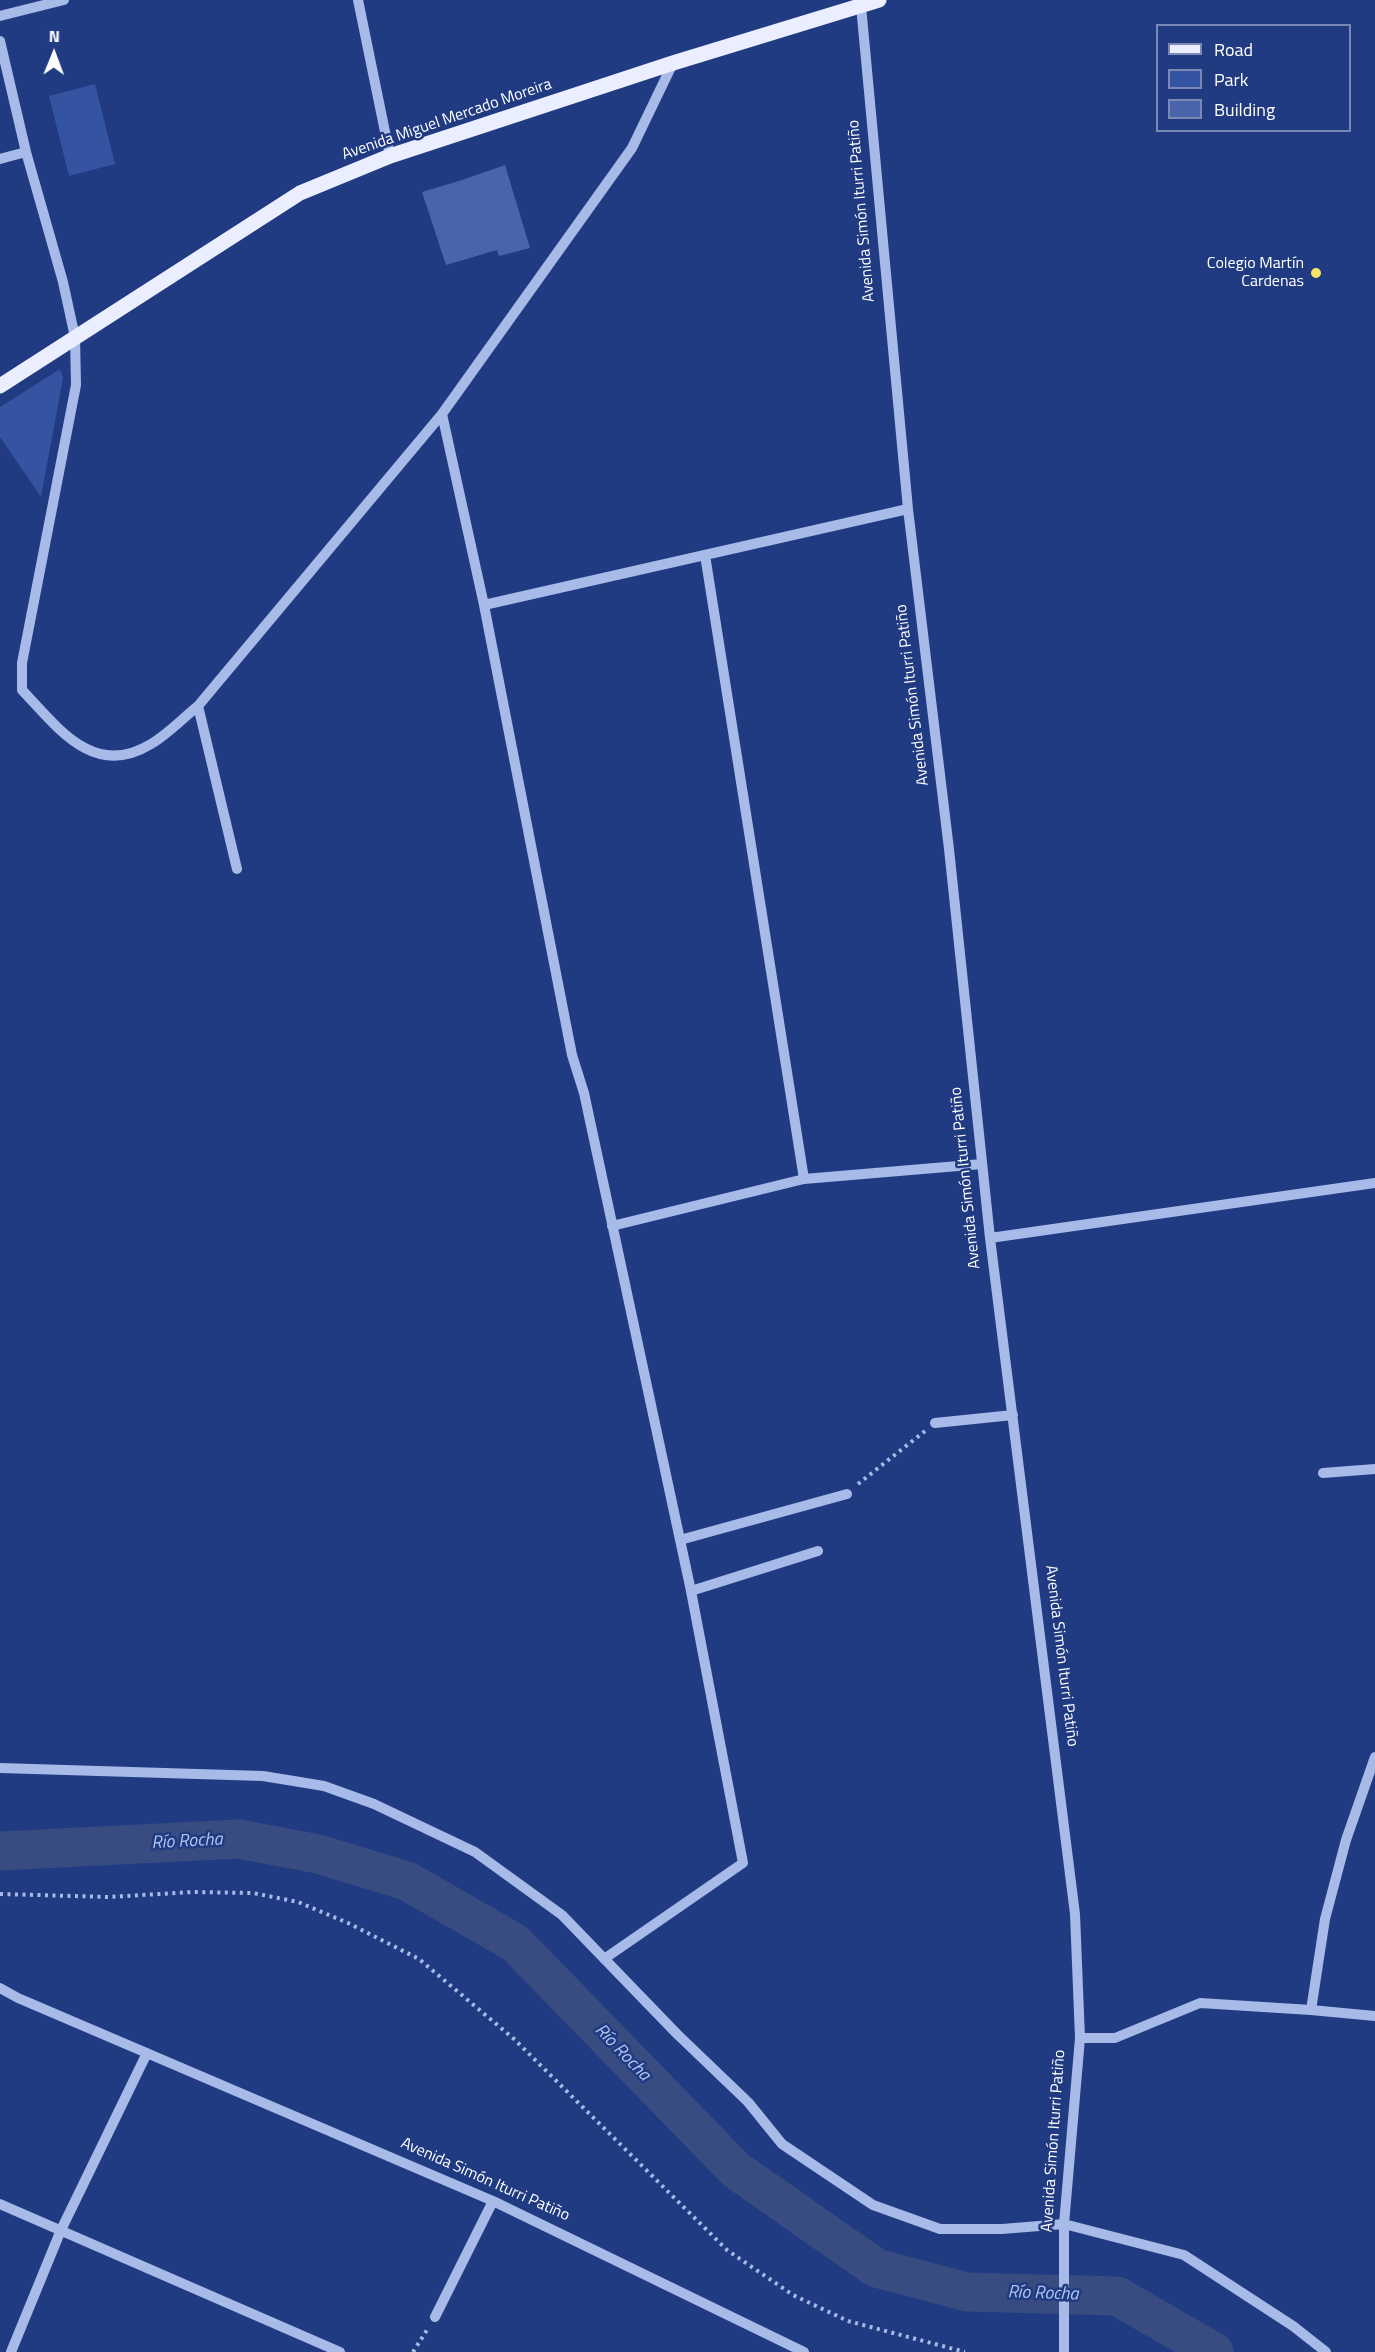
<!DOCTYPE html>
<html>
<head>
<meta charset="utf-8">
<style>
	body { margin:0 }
	#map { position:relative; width:1375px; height:2352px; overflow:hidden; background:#203b82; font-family:"Titillium Web",sans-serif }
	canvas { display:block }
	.legend { position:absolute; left:1156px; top:24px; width:195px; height:108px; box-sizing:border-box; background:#203b82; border:2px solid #7989b4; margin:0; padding:8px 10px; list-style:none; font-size:18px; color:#fff }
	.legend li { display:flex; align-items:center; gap:12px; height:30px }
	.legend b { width:30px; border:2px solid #7989b4 }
	.north { position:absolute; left:24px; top:24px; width:60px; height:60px; -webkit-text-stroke:4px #203b82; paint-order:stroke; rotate:1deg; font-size:16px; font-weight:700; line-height:24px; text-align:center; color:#fff }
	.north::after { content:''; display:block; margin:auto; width:21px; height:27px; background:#fff; clip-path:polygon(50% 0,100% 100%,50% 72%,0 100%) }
</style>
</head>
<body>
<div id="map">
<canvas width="1375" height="2352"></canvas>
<ul class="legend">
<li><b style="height:8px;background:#eaeefe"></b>Road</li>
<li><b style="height:16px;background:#3453a0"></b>Park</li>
<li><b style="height:16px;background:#4964ab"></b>Building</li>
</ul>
<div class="north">N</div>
</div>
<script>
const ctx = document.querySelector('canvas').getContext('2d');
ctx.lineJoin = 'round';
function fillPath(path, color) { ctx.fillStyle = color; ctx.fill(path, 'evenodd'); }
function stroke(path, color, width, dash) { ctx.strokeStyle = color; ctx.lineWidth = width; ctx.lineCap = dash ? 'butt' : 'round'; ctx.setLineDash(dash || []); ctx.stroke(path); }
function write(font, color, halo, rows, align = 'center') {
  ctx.font = font + ' "Titillium Web",sans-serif'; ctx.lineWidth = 5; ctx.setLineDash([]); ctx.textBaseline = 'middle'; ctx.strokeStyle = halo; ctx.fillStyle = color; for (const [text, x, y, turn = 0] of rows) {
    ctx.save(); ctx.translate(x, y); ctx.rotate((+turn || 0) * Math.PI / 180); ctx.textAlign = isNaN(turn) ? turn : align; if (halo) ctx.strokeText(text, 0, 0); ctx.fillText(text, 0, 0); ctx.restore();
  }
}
fillPath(new Path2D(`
	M95,84L115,164L69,176L49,96Z
	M60,369L63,378L41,497L0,437V407Z`), '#3453a0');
stroke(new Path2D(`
	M0,1851L239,1839L318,1854L407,1881L515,1943L736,2170L876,2268L967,2292L1117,2296L1214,2352`), '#394c81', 39);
fillPath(new Path2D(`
	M505,165L530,248L499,256L497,250L446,265L422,192L462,180Z`), '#4964ab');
stroke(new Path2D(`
	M858,1484L925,1431
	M0,1894L109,1897L193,1892L253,1893L298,1902L348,1923L419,1959L514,2039L727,2250L793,2295L848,2321L965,2352
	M413,2352L427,2330`), '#a7bae8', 4, [3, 4.5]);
stroke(new Path2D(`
	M358,0L390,156
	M861,6L908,509L949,849L990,1238L1075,1914L1080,2038L1064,2224V2352
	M0,16L64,0
	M0,41L26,152L63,282L75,337L76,385L22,663V690C58,728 94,779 151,744C168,734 183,718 198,706L442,414L632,148L673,63
	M0,159L26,152
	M442,414L484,605L572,1055L584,1093L691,1591L743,1863L604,1959
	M705,555L804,1179
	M484,605L908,509
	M198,706L237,869
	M612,1226L804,1179L982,1164
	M990,1238L1375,1183
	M935,1423L1013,1415
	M1323,1473L1375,1469
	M680,1540L847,1494
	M691,1591L818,1551
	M0,1768L263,1776L324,1786L374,1804L475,1852L562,1915L677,2034L748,2102L782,2144L873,2205L940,2229H1002L1064,2224L1184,2255L1293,2326L1326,2352
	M0,1988L18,1998L493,2201L804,2352
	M1311,2010L1325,1919L1346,1840L1375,1757
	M1080,2038H1115L1200,2003L1311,2010L1375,2016
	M0,2204L340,2352
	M435,2317L493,2201
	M11,2352L61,2230L147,2053`), '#a7bae8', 10);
stroke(new Path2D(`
	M0,386L300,193L390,156L673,63L879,0`), '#eaeefe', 15);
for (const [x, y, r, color] of [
	[1316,273,6,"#f6e468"]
]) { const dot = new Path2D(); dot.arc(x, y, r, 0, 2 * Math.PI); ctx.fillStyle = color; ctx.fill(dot); stroke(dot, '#203b82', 2); }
write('16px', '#fff', '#203b82', [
	["Avenida Miguel Mercado Moreira",447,120,-19],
	["Avenida Simón Iturri Patiño",862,211,-95],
	["Avenida Simón Iturri Patiño",913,695,-97],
	["Avenida Simón Iturri Patiño",966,1178,-96],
	["Avenida Simón Iturri Patiño",1061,1656,83],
	["Avenida Simón Iturri Patiño",1054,2141,-86],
	["Avenida Simón Iturri Patiño",485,2180,24]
]);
write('16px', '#fff', '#203b82', [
	["Colegio Martín",1304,264],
	["Cardenas",1304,282]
], 'right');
write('italic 18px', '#b3c5f0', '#203b82', [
	["Río Rocha",187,1842,-3],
	["Río Rocha",622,2053,46],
	["Río Rocha",1043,2294,2]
]);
</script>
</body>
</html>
